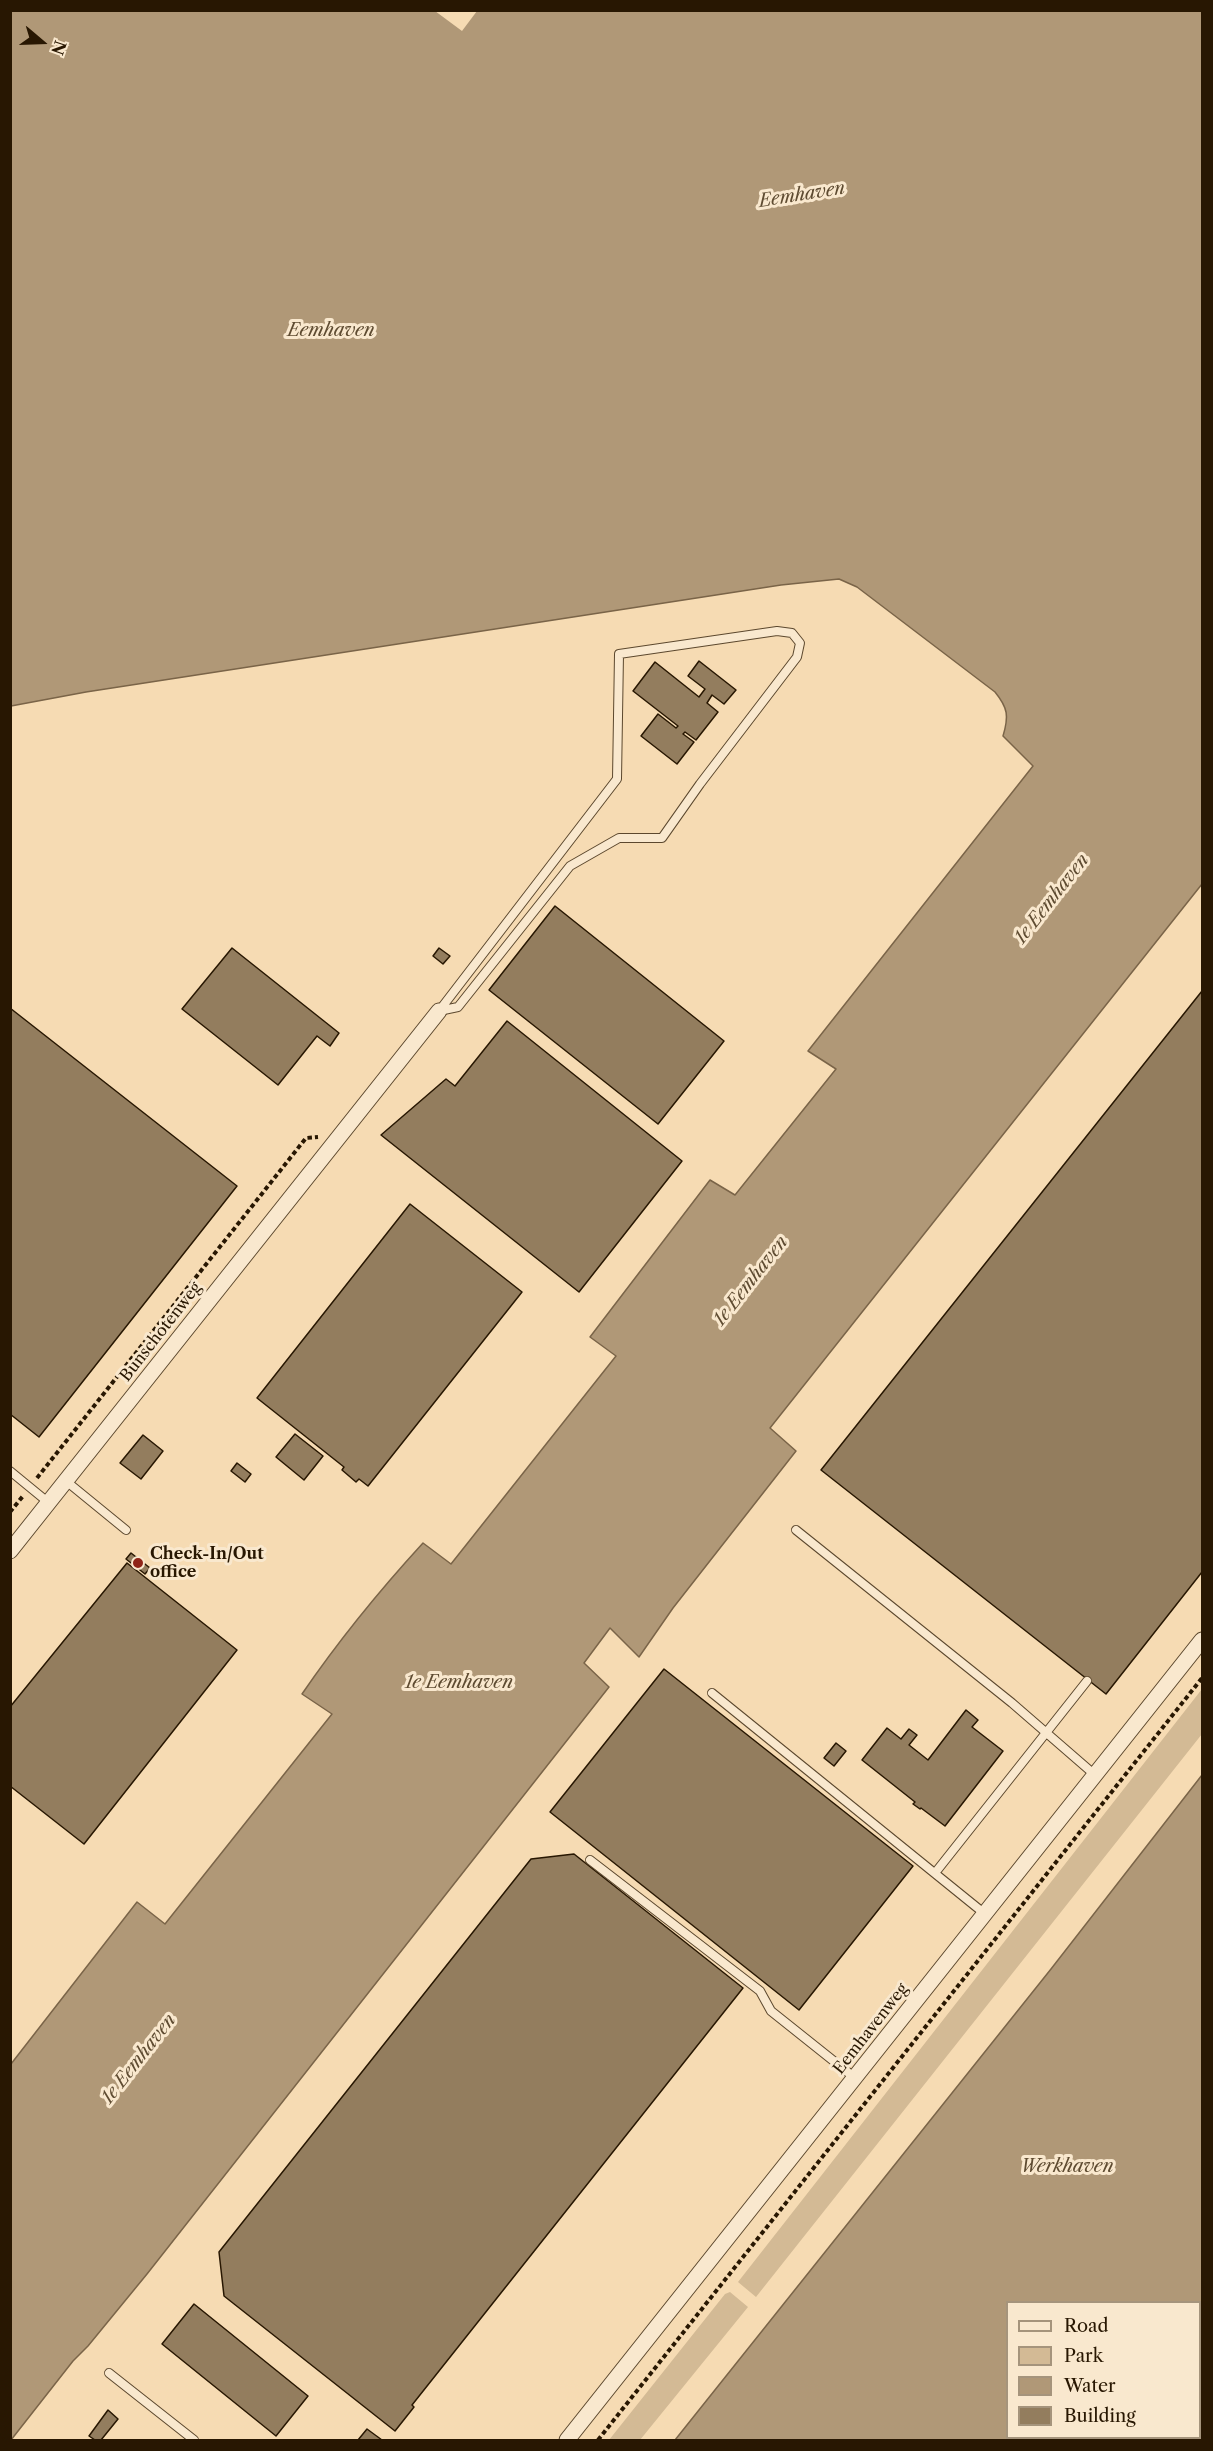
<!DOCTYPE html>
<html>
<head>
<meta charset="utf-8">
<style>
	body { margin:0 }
	#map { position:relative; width:1213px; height:2451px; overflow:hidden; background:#f6dbb3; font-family:"Libre Caslon Text",serif }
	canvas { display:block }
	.frame { position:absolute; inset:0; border:12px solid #281702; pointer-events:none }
	.legend { position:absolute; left:1006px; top:2301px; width:195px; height:138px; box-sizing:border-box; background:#f9e8ce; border:2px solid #a5947c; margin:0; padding:8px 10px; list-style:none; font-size:18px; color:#281702 }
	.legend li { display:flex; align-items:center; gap:12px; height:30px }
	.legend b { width:30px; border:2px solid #a5947c }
	.north { position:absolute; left:12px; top:12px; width:60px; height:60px; -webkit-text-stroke:4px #f9e8ce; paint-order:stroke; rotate:109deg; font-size:16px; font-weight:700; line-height:24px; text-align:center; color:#281702 }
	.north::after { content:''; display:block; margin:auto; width:21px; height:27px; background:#281702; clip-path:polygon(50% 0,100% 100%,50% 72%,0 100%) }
</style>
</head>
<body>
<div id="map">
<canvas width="1213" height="2451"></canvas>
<div class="frame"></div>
<ul class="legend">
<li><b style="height:8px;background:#f9e8ce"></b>Road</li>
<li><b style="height:16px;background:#d3ba95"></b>Park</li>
<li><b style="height:16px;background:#b09877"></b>Water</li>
<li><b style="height:16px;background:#937d5e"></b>Building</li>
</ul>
<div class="north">N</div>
</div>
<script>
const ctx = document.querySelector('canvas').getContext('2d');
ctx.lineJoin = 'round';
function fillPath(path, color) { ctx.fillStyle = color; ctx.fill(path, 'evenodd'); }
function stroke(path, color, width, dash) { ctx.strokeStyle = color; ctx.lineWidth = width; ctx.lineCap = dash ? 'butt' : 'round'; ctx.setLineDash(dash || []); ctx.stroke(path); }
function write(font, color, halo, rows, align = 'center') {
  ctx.font = font + ' "Libre Caslon Text",serif'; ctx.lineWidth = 6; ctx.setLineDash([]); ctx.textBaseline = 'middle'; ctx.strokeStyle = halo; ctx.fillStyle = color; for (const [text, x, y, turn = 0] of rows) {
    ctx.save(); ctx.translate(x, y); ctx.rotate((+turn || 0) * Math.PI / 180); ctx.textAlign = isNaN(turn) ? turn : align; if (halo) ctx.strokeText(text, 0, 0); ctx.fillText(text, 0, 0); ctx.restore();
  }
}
fillPath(new Path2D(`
	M1202,1689V1734L756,2297L738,2282Z
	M730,2292L748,2307L640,2440H609L725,2294Z`), '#d3ba95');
const water = new Path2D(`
	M11,11H1202V884L770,1428L796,1451L673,1608L639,1657L610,1628L584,1663L609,1687L147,2274L88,2346L73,2361L11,2440V2064L137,1902L165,1924L332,1714L302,1694C339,1640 379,1591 423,1543L451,1564L616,1356L590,1337L710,1180L735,1195L836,1069L808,1051L1033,766L1003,736C1009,716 1008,708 995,692L857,587L839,579L781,585L86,692L11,706Z
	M1202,1775V2440H675L1051,1969ZM1008,2302H1200V2438H1008Z`);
fillPath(water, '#b09877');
stroke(water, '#7a6448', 1.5);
fillPath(new Path2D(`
	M435,11H477L462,31Z`), '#f6dbb3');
const building = new Path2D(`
	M699,661L736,690L724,704L712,695L707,703L718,712L696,740L685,732L683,734L694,742L677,764L641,736L658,714L676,728L678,726L633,691L655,662L699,697L705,689L688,676Z
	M555,906L724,1041L658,1124L489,990Z
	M232,948L339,1033L330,1046L317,1036L278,1085L182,1009Z
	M439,948L450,956L443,964L433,956Z
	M1202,991V1572L1106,1694L821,1470Z
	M10,1008L237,1186L39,1437L10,1414Z
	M507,1021L682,1161L579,1292L381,1135L446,1079L455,1086Z
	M410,1204L522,1292L368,1486L359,1479L356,1482L342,1470L344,1467L257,1398Z
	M295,1434L323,1456L304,1480L276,1457Z
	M143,1435L163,1451L141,1479L120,1463Z
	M237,1463L251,1474L245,1482L231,1471Z
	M131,1553L150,1568L145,1574L126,1559Z
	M127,1563L237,1650L84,1844L10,1786V1707Z
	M664,1669L913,1866L799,2010L550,1812Z
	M966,1710L978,1720L972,1727L1003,1751L945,1826L921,1808L920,1809L913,1804L915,1802L862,1760L887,1728L901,1739L909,1729L917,1735L909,1745L928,1760Z
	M836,1743L846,1751L834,1766L824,1758Z
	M574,1854L743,1988L412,2405L414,2407L395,2431L224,2296L219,2252L531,1859Z
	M194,2304L308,2396L276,2436L162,2344Z
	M108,2410L118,2419L101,2440H95L89,2436Z
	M367,2429L382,2440H358Z`);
fillPath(building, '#937d5e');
stroke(building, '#281702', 1.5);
const lane = new Path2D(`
	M777,631L792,633L800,643L797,657L700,784L662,838H619L570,866L458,1007L439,1011L617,779L619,654Z
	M10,1471L49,1503
	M66,1481L126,1530
	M796,1530L1012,1703L1095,1775
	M712,1693L985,1914
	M590,1860L760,1991L771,2011L855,2078
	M935,1873L1087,1681
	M109,2373L194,2440`);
const street = new Path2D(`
	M10,1551L439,1011
	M567,2440L1202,1640`);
stroke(lane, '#5c482e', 10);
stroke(street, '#5c482e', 17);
stroke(new Path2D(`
	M37,1478L306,1138L318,1137
	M10,1512L23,1496
	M598,2440L1202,1678`), '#281702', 4, [4.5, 3]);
stroke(lane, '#f9e8ce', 8);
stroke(street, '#f9e8ce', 15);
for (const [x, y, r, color] of [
	[138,1563,6,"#8f2418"]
]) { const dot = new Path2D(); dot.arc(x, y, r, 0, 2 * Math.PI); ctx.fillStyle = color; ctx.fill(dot); stroke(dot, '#f9e8ce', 2); }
write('16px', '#281702', '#f9e8ce', [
	["Bunschotenweg",161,1332,-52],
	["Eemhavenweg",871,2029,-52]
]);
write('bold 16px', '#281702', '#f9e8ce', [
	["Check-In/Out",150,1554],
	["office",150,1572]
], 'left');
write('italic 18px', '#5e4b31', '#f9e8ce', [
	["Eemhaven",802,195,-9],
	["Eemhaven",331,331],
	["1e Eemhaven",1052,899,-52],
	["1e Eemhaven",751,1281,-52],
	["1e Eemhaven",459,1683],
	["1e Eemhaven",139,2059,-52],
	["Werkhaven",1067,2167]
]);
</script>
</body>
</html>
